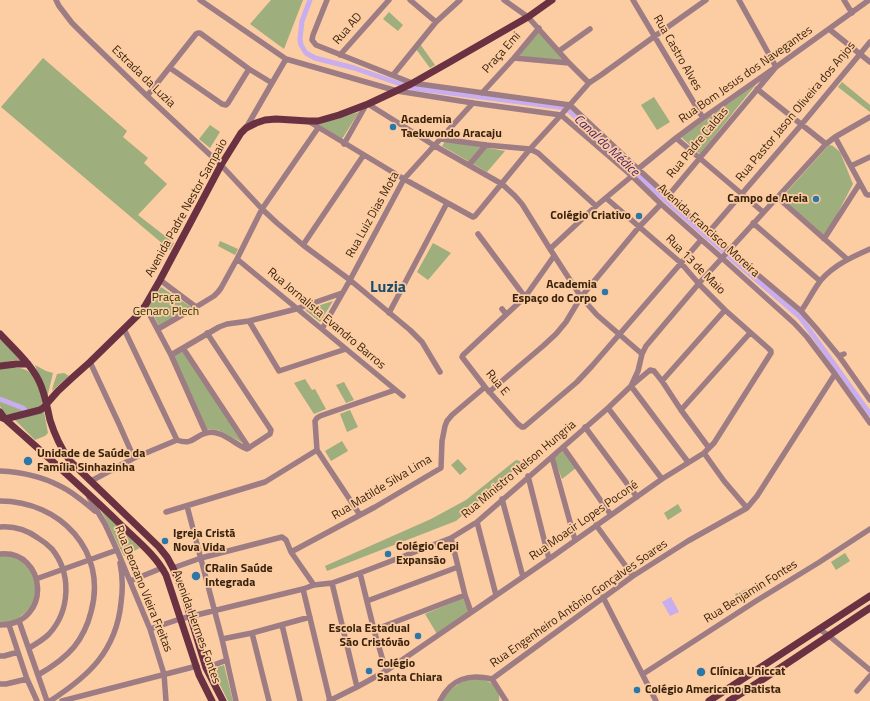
<!DOCTYPE html>
<html>
<head>
<meta charset="utf-8">
<style>
	body { margin:0 }
	canvas { display:block; background:#fccca2 }
</style>
</head>
<body>
<canvas width="870" height="701"></canvas>
<script>
const ctx = document.querySelector('canvas').getContext('2d');
ctx.lineJoin = 'round';
function fillPath(path, color) { ctx.fillStyle = color; ctx.fill(path, 'evenodd'); }
function stroke(path, color, width, dash) { ctx.strokeStyle = color; ctx.lineWidth = width; ctx.lineCap = dash ? 'butt' : 'round'; ctx.setLineDash(dash || []); ctx.stroke(path); }
function write(font, color, halo, rows, align = 'center') {
  ctx.font = font + ' "Titillium Web",sans-serif'; ctx.lineWidth = 3.5; ctx.setLineDash([]); ctx.textBaseline = 'middle'; ctx.strokeStyle = halo; ctx.fillStyle = color; for (const [text, x, y, turn = 0] of rows) {
    ctx.save(); ctx.translate(x, y); ctx.rotate((+turn || 0) * Math.PI / 180); ctx.textAlign = isNaN(turn) ? turn : align; if (halo) ctx.strokeText(text, 0, 0); ctx.fillText(text, 0, 0); ctx.restore();
  }
}
fillPath(new Path2D(`
	M271,0H303L284,49L250,24Z
	M389,12L403,25L398,31L383,19Z
	M539,31L564,61L518,57Z
	M420,44L435,65L430,68L416,49Z
	M43,58L127,131L123,137L148,158L144,163L167,184L138,215L174,243L170,250L1,107Z
	M842,82L870,105V112L838,87Z
	M757,83L700,154L681,137Z
	M654,97L670,122L657,130L641,105Z
	M359,112L342,139L318,124Z
	M210,125L220,132L210,148L199,139Z
	M446,140L505,151L487,172L442,146Z
	M829,145L833,146L840,152L853,184L824,239L781,198Z
	M220,241L238,249L235,255L218,246Z
	M433,243L451,253L428,280L417,272Z
	M161,287L191,307L159,326L149,306Z
	M333,301L320,322L305,310Z
	M0,337L21,360H15L0,363Z
	M183,349L247,445L218,430L206,429L171,355Z
	M35,365L46,371L53,373L47,398Z
	M12,367C19,368 25,368 30,373C34,377 44,396 43,402C42,403 40,406 39,407C32,412 14,414 5,415L0,406V369Z
	M64,373L69,376L52,391L53,386L57,374Z
	M305,379L312,390L315,389L326,409L314,414L294,383Z
	M344,382L354,400L346,403L336,385Z
	M350,410L358,427L347,432L340,414Z
	M44,412L48,433L45,436L35,440L15,420Z
	M342,441L348,451L331,461L325,451Z
	M563,451L576,468L562,479L554,458Z
	M458,459L467,469L460,475L451,465Z
	M516,460L520,461L521,464L456,521L327,571L325,566L431,519L466,500Z
	M678,504L682,511L668,520L664,513Z
	M101,510L140,548L124,556Z
	M845,553L850,561L836,570L831,562Z
	M0,555H9L20,560L29,568L35,578V599L30,609L13,622L0,624Z
	M749,588L753,596L739,602L735,594Z
	M463,598L469,613L437,634L425,614Z
	M224,665L233,701H228L212,669Z
	M474,677C487,681 501,683 499,701H443L447,692L460,683Z`), '#9eae7d');
fillPath(new Path2D(`
	M671,597L679,612L670,616L662,602Z`), '#c8adef');
stroke(new Path2D(`
	M310,0L302,21L300,39L301,45L306,53L315,58L354,68L412,88L566,108L637,175L730,257L800,317L870,414
	M0,399L23,408L25,410`), '#c8adef', 5);
stroke(new Path2D(`
	M56,0L59,6L72,23L88,39L147,96L221,165L262,209L277,223L303,245L350,280L410,330L422,342L440,372
	M200,0L286,59L397,91L473,103L561,115L632,176L661,204L722,258L794,323L807,337L835,374L870,423
	M327,0L313,35L312,40L316,45L412,83L570,105L638,169L708,233L801,311L816,328L839,356L870,400
	M410,0L436,22
	M504,0L528,17L569,63L589,83
	M633,0L703,118
	M844,0L852,13
	M829,29L870,62
	M559,51L590,29
	M340,55L389,0
	M514,58L569,63
	M170,68L222,104L226,105L228,103L249,69
	M393,75L436,22L460,0
	M757,89L826,144
	M482,93L514,58L539,28
	M147,96L196,34L198,33H200L249,69L272,83
	M368,104L435,146L502,184L515,196L522,204L550,249L581,297L597,315L642,354
	M308,121L404,179L473,217L475,216L530,149L561,115L589,83L601,75L655,36L706,0
	M246,128L272,83L286,59
	M835,137L866,194L868,195H870
	M676,138L763,212
	M441,139L486,145L530,149L538,153L596,206
	M344,144L366,105
	M469,165L486,145
	M851,166L870,157
	M638,169L676,138L703,118L776,67L869,0
	M668,196L776,67L739,0
	M777,197L847,259
	M753,223L820,281
	M708,233L802,124L870,42
	M478,234L525,297
	M824,239L860,183
	M303,245L363,156
	M550,249L596,206L632,176
	M554,256L525,297L463,355L462,357L485,387L518,424L522,427H524L577,382L592,366L701,240
	M237,259L403,396
	M160,280L196,307
	M145,306L171,355L206,433
	M502,309L506,314
	M801,311C808,302 813,290 821,280C834,265 852,257 870,249
	M389,313L447,203
	M249,321L279,371L346,349
	M124,329L177,440
	M158,329L196,307L214,296L218,292L221,288L237,259L262,209L318,128
	M322,329L350,280L404,179L473,103
	M183,348L249,448
	M171,355L219,327L227,324L249,321L296,309L342,293
	M839,356L844,354
	M90,362L119,424L134,458
	M662,381L725,310
	M489,392L543,346L556,334L566,322L581,297L639,227L661,204
	M608,408L662,479
	M681,410L750,333
	M585,427L637,497
	M563,447L611,515
	M704,453L724,481L747,508
	M552,457L575,540
	M688,462L631,386L650,370L654,371L662,381L681,410L709,448
	M0,471C21,472 41,476 60,486C73,492 84,502 95,511
	M528,476L549,559
	M91,481L134,458L177,440C192,446 194,436 206,433C221,429 234,444 247,449L270,434L271,430L207,333
	M89,497L105,524L117,550L150,629L164,674L166,701
	M502,499L523,577
	M0,501C60,501 108,551 91,612C88,624 82,637 74,647C64,659 52,667 38,675
	M187,506L222,639L236,701
	M166,512L265,482L317,450
	M360,515L317,450L315,421L317,418L320,416L395,390
	M477,522L496,595
	M596,525L633,576
	M0,527C13,526 27,530 38,538C43,541 48,545 52,549C72,574 70,611 49,634C43,640 36,644 29,648
	M451,538L465,595L471,612
	M291,552L375,507L441,468L442,441L445,426L447,421L452,415L485,387
	M0,554C46,549 54,624 0,625
	M173,568L201,558L282,537L286,540L291,552L314,585
	M360,573L374,630L386,671
	M36,579L117,550
	M130,581L162,568
	M332,583L357,687
	M303,589L330,701
	M603,597L656,701
	M367,601L458,567
	M19,621L47,701
	M9,625L27,679L37,701
	M282,625L300,701
	M150,629L180,619L303,589L314,585L332,583L360,573L451,538L477,522L608,408L631,386L638,371L642,354L646,346L701,281L826,144L835,137L870,117
	M819,629L828,635L870,670
	M374,630L465,595
	M252,633L269,701
	M222,639L252,633L310,617
	M0,656H4L18,652
	M206,668L227,660
	M643,674L756,601L818,563L870,529
	M492,679L633,576L688,541L747,508L757,496L835,374
	M492,679L506,701
	M0,684H6L27,679
	M857,691L870,676
	M50,701C89,676 116,651 121,603C123,589 123,577 120,563
	M62,701L197,666
	M329,701L357,687L386,671L549,559L662,479L704,453L714,443L771,353V351L768,348L725,310L699,284L681,263L606,198
	M440,701C451,678 469,674 492,679`), '#9e7c84', 5.5);
stroke(new Path2D(`
	M0,334C13,348 30,363 39,381C45,393 47,407 50,420C55,436 60,447 70,461L159,547L167,557L173,568L183,592L206,668L223,701
	M0,366L16,364H28
	M0,412L5,419C43,453 82,487 119,523C135,539 155,554 166,575L199,675L212,701
	M0,417L5,419L40,410L43,408L58,391L72,378L90,362L137,316L145,306L160,280L221,165L241,133L246,128L256,123L265,120L276,119L308,121H318L339,115L368,104L411,84L448,63L528,17L552,0
	M709,701L870,596
	M729,701C777,671 823,639 870,608`), '#6a3142', 7);
for (const [x, y, r, color] of [
	[393,127,4,"#2c77aa"],
	[816,199,4,"#2c77aa"],
	[639,216,4,"#2c77aa"],
	[605,292,4,"#2c77aa"],
	[28,461,5,"#2c77aa"],
	[165,541,4,"#2c77aa"],
	[388,554,4,"#2c77aa"],
	[196,576,5,"#2c77aa"],
	[418,636,4,"#2c77aa"],
	[369,671,4,"#2c77aa"],
	[701,672,5,"#2c77aa"],
	[637,690,4,"#2c77aa"]
]) { const dot = new Path2D(); dot.arc(x, y, r, 0, 2 * Math.PI); ctx.fillStyle = color; ctx.fill(dot); stroke(dot, '#fccca2', 1.5); }
write('12px', '#3a230d', '#fccca2', [
	["Rua AD",348,29,-49],
	["Praça Emi",502,53,-48],
	["Rua Castro Alves",677,53,60],
	["Rua Bom Jesus dos Navegantes",746,75,-35],
	["Estrada da Luzia",143,77,44],
	["Rua Pastor Jason Oliveira dos Anjos",796,112,-50],
	["Rua Padre Caldas",698,143,-50],
	["Avenida Padre Nestor Sampaio",187,208,-61],
	["Rua Luiz Dias Mota",373,215,-61],
	["Avenida Francisco Moreira",708,231,42],
	["Rua 13 de Maio",695,265,45],
	["Rua Jornalista Evandro Barros",326,319,40],
	["Rua E",497,383,50],
	["Rua Ministro Nelson Hungria",519,470,-40],
	["Rua Matilde Silva Lima",382,488,-31],
	["Rua Moacir Lopes Poconé",584,521,-35],
	["Rua Deozano Vieira Freitas",143,589,68],
	["Rua Benjamin Fontes",751,592,-32],
	["Rua Engenheiro Antônio Gonçalves Soares",579,604,-35],
	["Avenida Hermes Fontes",196,627,70]
]);
write('bold 12px', '#3a230d', '#fccca2', [
	["Academia",401,120],
	["Taekwondo Aracaju",401,134],
	["Campo de Areia",808,199,"right"],
	["Colégio Criativo",631,216,"right"],
	["Academia",597,285,"right"],
	["Espaço do Corpo",597,299,"right"],
	["Unidade de Saúde da",37,454],
	["Família Sinhazinha",37,468],
	["Igreja Cristã",173,534],
	["Nova Vida",173,548],
	["Colégio Cepi",396,547],
	["Expansão",396,561],
	["CRalin Saúde",205,569],
	["Integrada",205,583],
	["Escola Estadual",410,629,"right"],
	["São Cristóvão",410,643,"right"],
	["Colégio",377,664],
	["Santa Chiara",377,678],
	["Clínica Uniccat",710,672],
	["Colégio Americano Batista",645,690]
], 'left');
write('12px', '#283400', '#fccca2', [
	["Praça",166,298],
	["Genaro Plech",166,312]
]);
write('italic 13px', '#421c67', '#fccca2', [
	["Canal do Médice",606,146,43]
]);
write('bold 16px', '#194c6f', '#fccca2', [
	["Luzia",388,288]
]);
</script>
</body>
</html>
